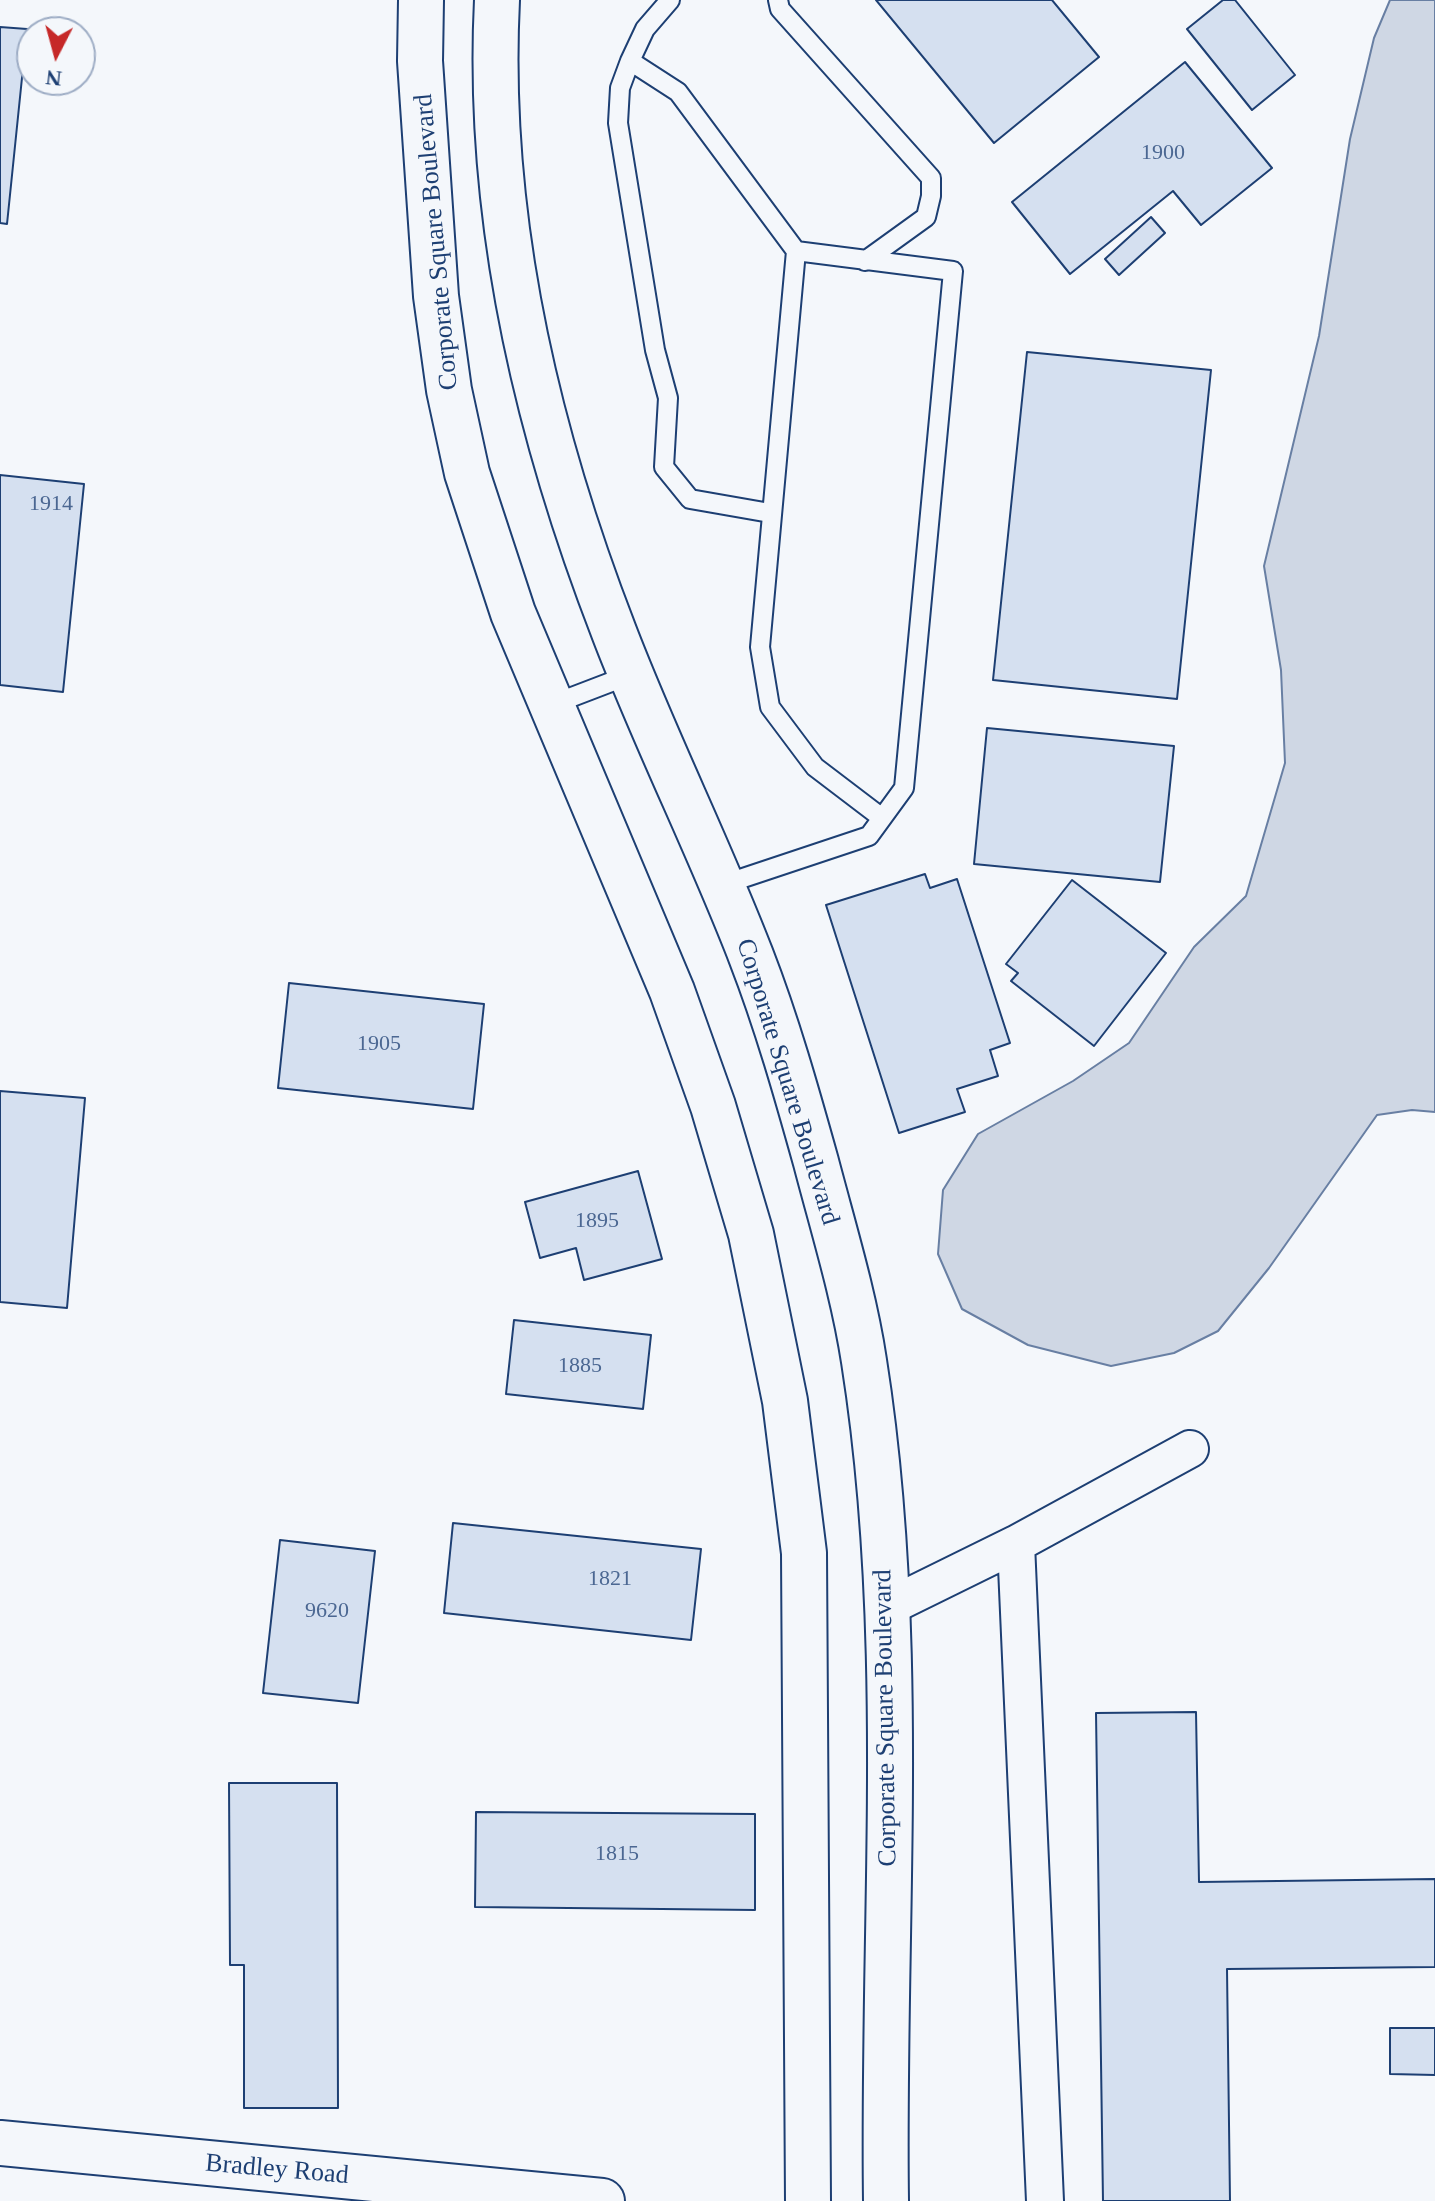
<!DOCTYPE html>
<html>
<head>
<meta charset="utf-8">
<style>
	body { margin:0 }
	#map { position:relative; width:1435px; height:2201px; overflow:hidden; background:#f4f7fb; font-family:Georgia,serif }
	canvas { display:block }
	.north { position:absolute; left:16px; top:16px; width:80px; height:80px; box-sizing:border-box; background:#f4f7fb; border:2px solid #9eadc5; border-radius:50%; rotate:186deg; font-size:22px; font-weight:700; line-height:32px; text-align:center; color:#1d3f73 }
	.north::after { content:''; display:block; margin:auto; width:28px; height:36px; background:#c62828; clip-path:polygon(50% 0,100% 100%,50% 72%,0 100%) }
</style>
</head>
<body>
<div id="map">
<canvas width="1435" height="2201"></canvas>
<div class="north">N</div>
</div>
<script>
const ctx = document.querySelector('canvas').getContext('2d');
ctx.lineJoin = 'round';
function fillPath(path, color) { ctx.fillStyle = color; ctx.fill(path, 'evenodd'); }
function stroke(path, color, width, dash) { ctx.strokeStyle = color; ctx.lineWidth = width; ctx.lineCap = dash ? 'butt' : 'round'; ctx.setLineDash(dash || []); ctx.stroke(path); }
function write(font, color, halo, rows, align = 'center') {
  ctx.font = font + ' Georgia,serif'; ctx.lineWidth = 6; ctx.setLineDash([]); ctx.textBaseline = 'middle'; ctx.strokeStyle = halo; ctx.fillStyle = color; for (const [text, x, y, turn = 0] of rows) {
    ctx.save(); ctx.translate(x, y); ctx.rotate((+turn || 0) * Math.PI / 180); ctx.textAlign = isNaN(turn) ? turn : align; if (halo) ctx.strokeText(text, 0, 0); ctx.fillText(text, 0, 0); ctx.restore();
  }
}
const water = new Path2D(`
	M1390,0H1435V1112L1412,1110L1377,1115L1269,1268L1218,1331L1174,1353L1111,1366L1028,1345L962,1309L938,1254L943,1190L978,1134L1073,1081L1129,1043L1194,947L1246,896L1285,763L1281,670L1264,566L1319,336L1350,139L1374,38Z`);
fillPath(water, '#cfd7e4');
stroke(water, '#687fa3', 2);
const building = new Path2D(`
	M876,0H1052L1099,57L994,143Z
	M1223,0H1235L1295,75L1252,110L1187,29Z
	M0,27L27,29L7,224L0,223Z
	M1185,62L1272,168L1201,225L1173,191L1070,274L1012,202Z
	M1151,217L1165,233L1119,275L1105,259Z
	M1027,352L1211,370L1177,699L993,680Z
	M0,475L84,484L63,692L0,685Z
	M987,728L1174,746L1160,882L974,864Z
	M925,874L930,888L957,879L1010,1043L990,1050L998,1076L957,1089L965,1112L899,1133L826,905Z
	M1072,880L1166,953L1094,1046L1011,981L1018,973L1006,964Z
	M289,983L484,1004L473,1109L278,1088Z
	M0,1091L85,1098L67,1308L0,1302Z
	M638,1171L662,1259L584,1280L576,1248L540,1258L525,1202Z
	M514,1320L651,1335L643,1409L506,1394Z
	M453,1523L701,1549L691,1640L444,1613Z
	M280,1540L375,1551L358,1703L263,1693Z
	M1196,1712L1199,1882L1435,1879V1967L1227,1969L1230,2201H1103L1096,1713Z
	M229,1783H337L338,2108H244V1965H230Z
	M476,1812L755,1814V1910L475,1907Z
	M1390,2028H1435V2075L1390,2074Z`);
fillPath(building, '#d5e0f0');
stroke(building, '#1d3f73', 2);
const service = new Path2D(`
	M670,0L645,29L630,61L678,92L796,251L760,647L770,707L815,767L882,818
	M778,0L780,9L931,178V196L926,217L865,261
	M630,61L620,88L618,123L655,350L668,398L664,467L690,499L770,513
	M551,705L632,674
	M722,885L869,836L904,788L953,271L796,251`);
const minor = new Path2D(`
	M886,1608L1016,1544
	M1045,2201L1016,1544L1190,1449`);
const tertiary = new Path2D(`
	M421,0L420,61L436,296L449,390L467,473L513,613L672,991L713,1106L751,1234L785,1401L804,1553L808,2201
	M497,0C486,217 536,431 614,632C656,742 709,847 751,956C777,1023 797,1094 816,1162C833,1227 854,1295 864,1361C908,1639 882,1922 886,2201
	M0,2143L602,2201`);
stroke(service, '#1d3f73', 22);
stroke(minor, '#1d3f73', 40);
stroke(tertiary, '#1d3f73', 48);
stroke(service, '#f4f7fb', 18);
stroke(minor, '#f4f7fb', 36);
stroke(tertiary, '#f4f7fb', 44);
write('22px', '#4b6792', null, [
	["1900",1163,153],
	["1914",51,504],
	["1905",379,1044],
	["1895",597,1221],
	["1885",580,1366],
	["1821",610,1579],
	["9620",327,1611],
	["1815",617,1854]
]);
write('26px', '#1d3f73', '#f4f7fb', [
	["Corporate Square Boulevard",437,242,-95],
	["Corporate Square Boulevard",787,1082,73],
	["Corporate Square Boulevard",886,1718,-91],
	["Bradley Road",277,2170,5]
]);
</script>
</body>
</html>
